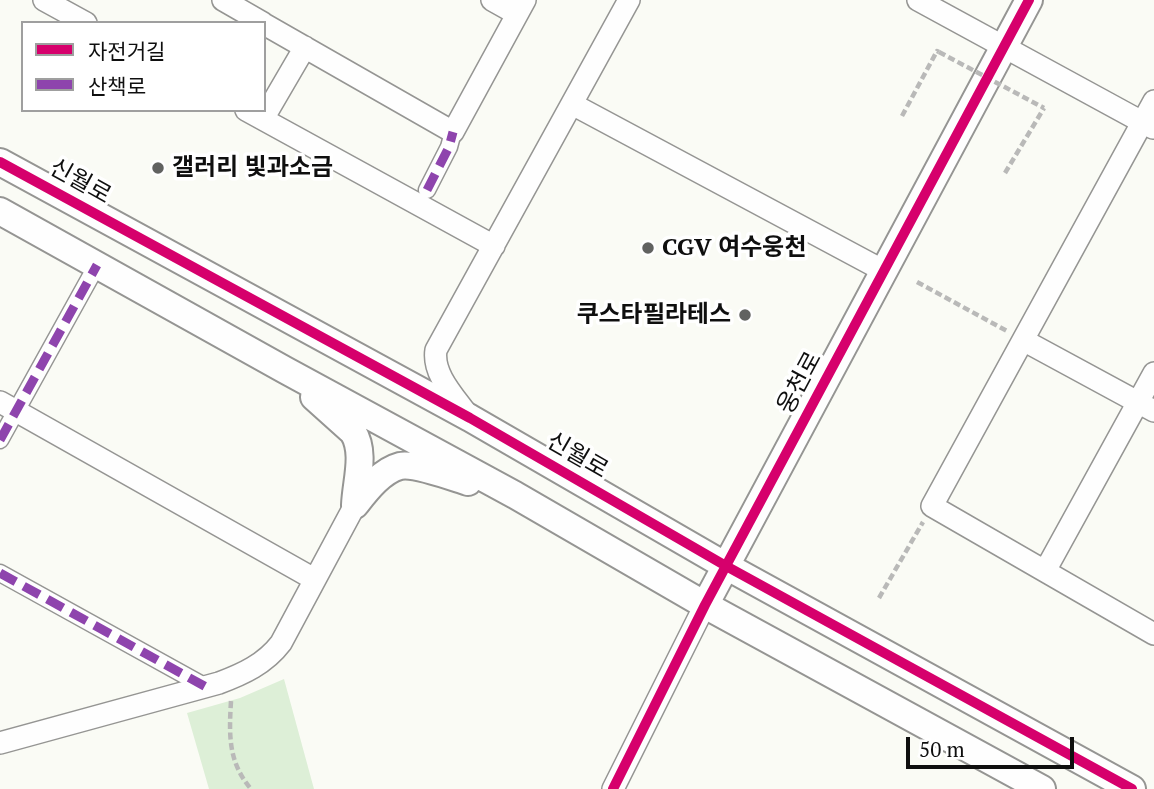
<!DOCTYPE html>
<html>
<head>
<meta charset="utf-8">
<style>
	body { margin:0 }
	#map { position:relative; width:1154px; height:789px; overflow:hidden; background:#fafbf5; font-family:"PT Serif","Noto Sans KR",serif }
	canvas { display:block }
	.legend { position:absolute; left:21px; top:21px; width:245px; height:91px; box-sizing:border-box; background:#fff; border:2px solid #9f9f9f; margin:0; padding:9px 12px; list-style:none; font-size:21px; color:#0f0f0f }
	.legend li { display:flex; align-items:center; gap:14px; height:35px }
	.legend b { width:35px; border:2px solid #9f9f9f }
	.scale { position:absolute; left:906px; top:737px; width:168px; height:32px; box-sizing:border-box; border:4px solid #0f0f0f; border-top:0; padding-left:9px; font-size:21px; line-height:24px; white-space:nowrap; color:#0f0f0f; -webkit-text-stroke:5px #fff; paint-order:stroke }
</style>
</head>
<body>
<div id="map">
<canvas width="1154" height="789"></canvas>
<ul class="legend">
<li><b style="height:9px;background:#d6006c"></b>자전거길</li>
<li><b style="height:9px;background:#8e44ad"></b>산책로</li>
</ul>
<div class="scale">50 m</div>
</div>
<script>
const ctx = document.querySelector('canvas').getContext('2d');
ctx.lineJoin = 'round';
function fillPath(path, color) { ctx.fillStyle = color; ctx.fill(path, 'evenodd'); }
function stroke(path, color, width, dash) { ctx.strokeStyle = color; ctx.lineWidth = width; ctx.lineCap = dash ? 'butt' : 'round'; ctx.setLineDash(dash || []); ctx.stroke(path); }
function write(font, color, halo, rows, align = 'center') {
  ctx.font = font + ' "PT Serif","Noto Sans KR",serif'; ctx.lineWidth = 7; ctx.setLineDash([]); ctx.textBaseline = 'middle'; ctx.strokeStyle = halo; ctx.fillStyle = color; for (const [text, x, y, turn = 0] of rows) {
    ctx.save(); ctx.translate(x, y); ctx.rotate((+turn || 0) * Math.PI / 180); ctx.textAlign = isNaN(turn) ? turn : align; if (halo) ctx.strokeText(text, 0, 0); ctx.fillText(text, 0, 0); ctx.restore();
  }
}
fillPath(new Path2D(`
	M284,679L314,789H209L187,713L240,698Z`), '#ddefd7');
const pedestrian = new Path2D(`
	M427,190L449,147L453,132
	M0,440L97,265
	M0,573L206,687`);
const minor = new Path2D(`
	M44,0L86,23
	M223,0L263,23
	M492,0L517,14
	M918,0L1153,128
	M264,24L453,132L525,0
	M1154,101L932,506L1154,634
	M572,104L884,271
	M246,110L494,246
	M263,119L305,47
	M1023,340L1154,411
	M0,402L314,579
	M469,417C456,398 432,375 436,350L629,0
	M1045,571L1154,373
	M0,743L219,683C243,674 265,664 281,643L355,505
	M613,789L705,605`);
const tertiary = new Path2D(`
	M0,162L470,418L726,566L1132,789
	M0,211L285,370L515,495L705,605L1042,789
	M314,397L353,432C366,453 356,481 355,505
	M355,505C366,491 381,471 400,466C415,463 452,477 468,482
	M705,605L1029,0`);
stroke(pedestrian, '#959593', 19);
stroke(minor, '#959593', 24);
stroke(tertiary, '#959593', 30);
stroke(new Path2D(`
	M902,116L937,51L939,52
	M1005,173L1044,108
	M917,282L1007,331
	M879,598L923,522
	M231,701C229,735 228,762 251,789`), '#b9b9b8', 4.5, [7, 3.5]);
stroke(pedestrian, '#fefefe', 16);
stroke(minor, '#fefefe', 21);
stroke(tertiary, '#fefefe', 26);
stroke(new Path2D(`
	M939,52L1044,108`), '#b9b9b8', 4.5, [7, 3.5]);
stroke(new Path2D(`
	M427,190L449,147L453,132
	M0,440L97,265
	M0,573L206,687`), '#8e44ad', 9, [18, 9]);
stroke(new Path2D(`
	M0,162L470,418L726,566L1132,789
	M613,789L705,605L1029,0`), '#d6006c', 10);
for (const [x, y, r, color] of [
	[158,168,7,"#616260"],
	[648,248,7,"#616260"],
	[745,315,7,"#616260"]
]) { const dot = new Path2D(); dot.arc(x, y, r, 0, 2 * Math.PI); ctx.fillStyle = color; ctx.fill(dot); stroke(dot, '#fff', 2.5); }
write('bold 24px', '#0f0f0f', '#fff', [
	["갤러리 빛과소금",172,168],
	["CGV 여수웅천",662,248],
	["쿠스타필라테스",731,315,"right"]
], 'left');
write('24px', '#0f0f0f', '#fff', [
	["신월로",80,182,29],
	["웅천로",800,383,-62],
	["신월로",577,456,30]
]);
</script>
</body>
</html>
